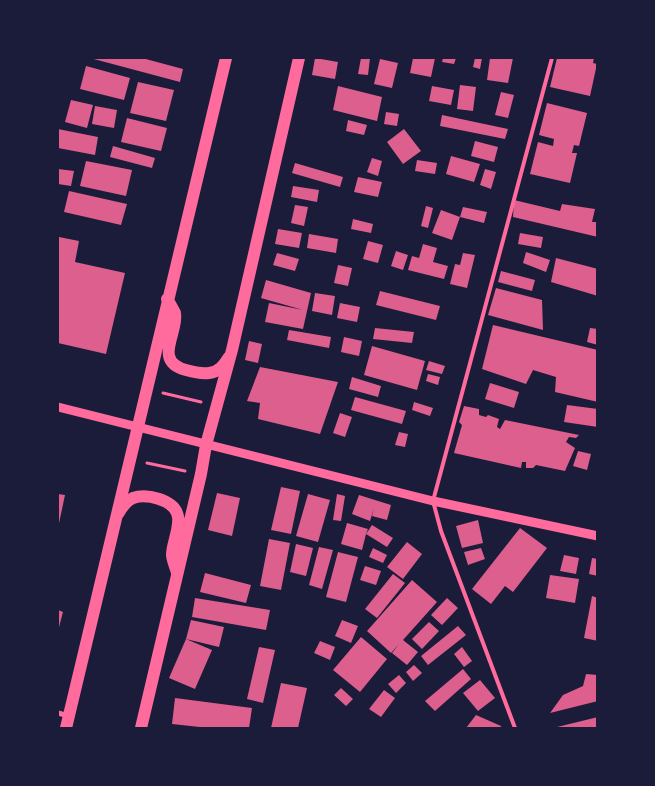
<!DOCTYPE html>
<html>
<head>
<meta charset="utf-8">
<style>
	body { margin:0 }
	#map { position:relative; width:655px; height:786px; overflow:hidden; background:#1b1b3a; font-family:Mulish,sans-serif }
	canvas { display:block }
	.frame { position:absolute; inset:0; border:59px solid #1b1b3a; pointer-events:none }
</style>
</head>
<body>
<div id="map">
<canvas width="655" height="786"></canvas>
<div class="frame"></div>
</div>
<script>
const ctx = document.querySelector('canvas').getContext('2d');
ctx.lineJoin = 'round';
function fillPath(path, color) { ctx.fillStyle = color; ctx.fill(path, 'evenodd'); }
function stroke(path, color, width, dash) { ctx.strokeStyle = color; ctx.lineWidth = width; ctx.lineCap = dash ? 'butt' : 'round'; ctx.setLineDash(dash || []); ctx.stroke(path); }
fillPath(new Path2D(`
	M90,58H142L183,69L180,82Z
	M315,58L338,62L335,79L312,75Z
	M361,58H370L368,75L358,74Z
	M413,58H435L431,77L410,73Z
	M443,58H456L454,64L442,62Z
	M475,58H482L480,69L473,67Z
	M490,58H513L508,83L487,80Z
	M557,58H594L593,63L597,64L590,96L550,87Z
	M380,59L398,63L392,88L374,84Z
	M86,66L130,78L124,100L80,89Z
	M138,82L174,90L166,121L130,113Z
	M460,85L476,87L473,111L457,109Z
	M338,86L382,97L377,121L333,110Z
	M432,86L454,90L451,105L429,101Z
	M501,92L514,95L508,118L495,115Z
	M71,100L93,105L87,128L65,122Z
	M547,103L587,113L579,146L574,145L572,153H577L570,183L530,174L538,142L553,146L554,139L539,135Z
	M95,106L117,110L114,128L92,124Z
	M386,112L399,114L397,126L384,124Z
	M442,115L508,129L505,139L440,126Z
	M127,118L167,128L161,151L121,142Z
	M348,120L367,125L364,135L346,131Z
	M58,129L98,137L95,155L58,148Z
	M404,129L421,151L403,164L387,142Z
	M475,141L498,147L494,162L471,156Z
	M113,146L155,158L152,168L110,157Z
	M451,156L480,164L474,182L446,174Z
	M372,158L382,161L378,176L367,172Z
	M417,160L437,163L435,174L415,171Z
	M86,161L132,170L126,196L80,186Z
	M295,163L343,177L340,187L292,173Z
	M58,169L74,171L71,186L58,184Z
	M485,169L496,172L491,189L480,185Z
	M358,177L382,182L378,197L354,192Z
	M293,186L319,190L317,202L291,197Z
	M69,191L127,204L121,225L64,212Z
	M514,200L560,211L562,204L595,209L592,222H598V237L513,217Z
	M295,205L308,207L304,226L291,223Z
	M426,206L433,208L428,228L421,226Z
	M463,207L487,212L484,223L460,217L452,240L432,233L441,210L460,217Z
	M353,219L373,224L371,233L351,229Z
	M278,229L302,233L299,248L275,244Z
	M520,233L543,237L541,248L518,244Z
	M309,234L338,239L336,253L307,248Z
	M59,237L79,241L75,262L125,273L106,354L58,343V245Z
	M368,241L383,245L378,263L363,259Z
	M423,244L437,248L433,262L448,266L444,279L408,270L412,256L419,258Z
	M396,251L408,255L403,270L391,266Z
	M526,252L550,260L546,272L523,263Z
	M277,253L299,259L295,271L273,265Z
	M463,253L475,255L467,288L450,284L455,264L460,265Z
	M556,258L598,269V296L551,282Z
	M338,265L352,268L348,286L334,283Z
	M501,271L535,280L532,291L498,282Z
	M266,280L311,293L303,329L265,322L269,303L303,310L261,298Z
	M496,288L542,300L543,330L488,315Z
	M380,291L440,306L436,320L376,305Z
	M315,293L335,296L332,315L312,311Z
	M340,303L360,307L357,322L337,318Z
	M493,325L598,350V402L555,392L556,377L533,370L526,384L482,369Z
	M375,328L414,332L412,343L373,339Z
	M590,328L598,329V345L587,342Z
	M289,330L331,337L329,348L287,340Z
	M344,337L362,341L359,356L341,352Z
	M249,341L262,344L258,363L245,360Z
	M372,346L425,361L417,390L364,375Z
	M429,361L445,366L442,374L426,370Z
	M260,367L338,382L320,434L258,419L260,403L247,401Z
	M428,374L440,377L438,385L426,381Z
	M352,377L381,386L378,397L349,389Z
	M490,383L519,392L514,408L485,399Z
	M355,397L406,411L402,424L351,410Z
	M414,402L433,408L430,416L412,410Z
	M567,405L598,409V427L564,422Z
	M464,406L479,409V415L486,417L488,415L499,419L497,427L500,429L505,420L579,435L576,438L569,437L566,442L575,448L565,471L536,465L533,468H526V462H522L521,468L454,453L462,425L459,422Z
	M340,413L352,417L345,437L333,433Z
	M399,432L408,434L405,447L395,445Z
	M578,451L591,454L587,470L573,466Z
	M281,487L300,491L291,534L271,530Z
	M217,493L240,498L232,536L208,530Z
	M58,494L65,495L58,528Z
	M308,494L330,500L318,542L296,536Z
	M337,494L345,496L341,521L333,520Z
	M359,495L391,505L387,520L372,516L374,508L370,521L352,514Z
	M478,520L483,543L462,548L456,526Z
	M347,523L368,529L366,534L372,525L393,538L387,547L366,534L362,550L341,544Z
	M520,528L547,548L513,592L505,586L491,604L472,589Z
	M269,539L290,543L281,590L260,586Z
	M407,542L422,554L403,579L387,567Z
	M296,544L313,548L306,576L290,572Z
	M319,547L333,550L322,589L309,585Z
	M373,548L387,555L383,563L369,557Z
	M481,548L485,559L468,565L464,552Z
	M338,552L358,557L346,602L326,597Z
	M564,555L579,558L576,574L560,571Z
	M592,558L598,559V576L589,574Z
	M365,566L381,571L376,585L360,580Z
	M205,573L251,585L246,603L200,592Z
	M393,574L405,583L377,618L365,609Z
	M550,575L579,579L575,603L546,598Z
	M412,580L437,602L403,640L418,652L407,665L392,653L399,644L391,653L367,631Z
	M592,596L598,598V641L584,638Z
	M195,598L270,610L266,630L192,617Z
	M447,598L458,608L442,625L431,615Z
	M58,610L63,612L58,631Z
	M191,620L224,627L219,647L186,639Z
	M342,620L358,626L351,643L335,636Z
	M429,622L439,631L422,649L412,639Z
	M458,626L466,635L428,665L421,656Z
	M361,637L387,659L360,692L333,670Z
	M186,639L212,650L195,689L169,678Z
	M320,641L335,647L330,660L314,653Z
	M259,647L275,650L263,703L247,699Z
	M462,647L472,661L464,667L454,654Z
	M414,665L422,673L413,681L406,672Z
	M463,669L471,679L435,711L425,701Z
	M586,674L598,675V701L550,713L563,695L583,686Z
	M399,675L406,683L396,693L388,684Z
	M480,680L495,698L478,711L463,693Z
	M281,683L307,688L298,728H271Z
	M341,688L353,699L346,706L334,695Z
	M384,690L395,698L381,717L369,709Z
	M175,698L252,708L249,728H209L172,724Z
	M476,715L501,726V728H466Z
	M598,717V728H553Z`), '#dd5f8e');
stroke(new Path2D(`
	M163,393L201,402
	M147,463L185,471`), '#ff6b9d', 3);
stroke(new Path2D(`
	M515,728L441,531L433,501L552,58`), '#ff6b9d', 4);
stroke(new Path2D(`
	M58,713L69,716`), '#ff6b9d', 5);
stroke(new Path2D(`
	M58,407L433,501L598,536`), '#ff6b9d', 9);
stroke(new Path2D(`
	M167,299C170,303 173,309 175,313C179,332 152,361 186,370C193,372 201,374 209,373C219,372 224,365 229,357
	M118,514C122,507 126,501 133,498C147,493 172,500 177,513C182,525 172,542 172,555C172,560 176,568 177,573
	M66,728L226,58
	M141,728L201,474L206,445L232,350L299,58`), '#ff6b9d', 12);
</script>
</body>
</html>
